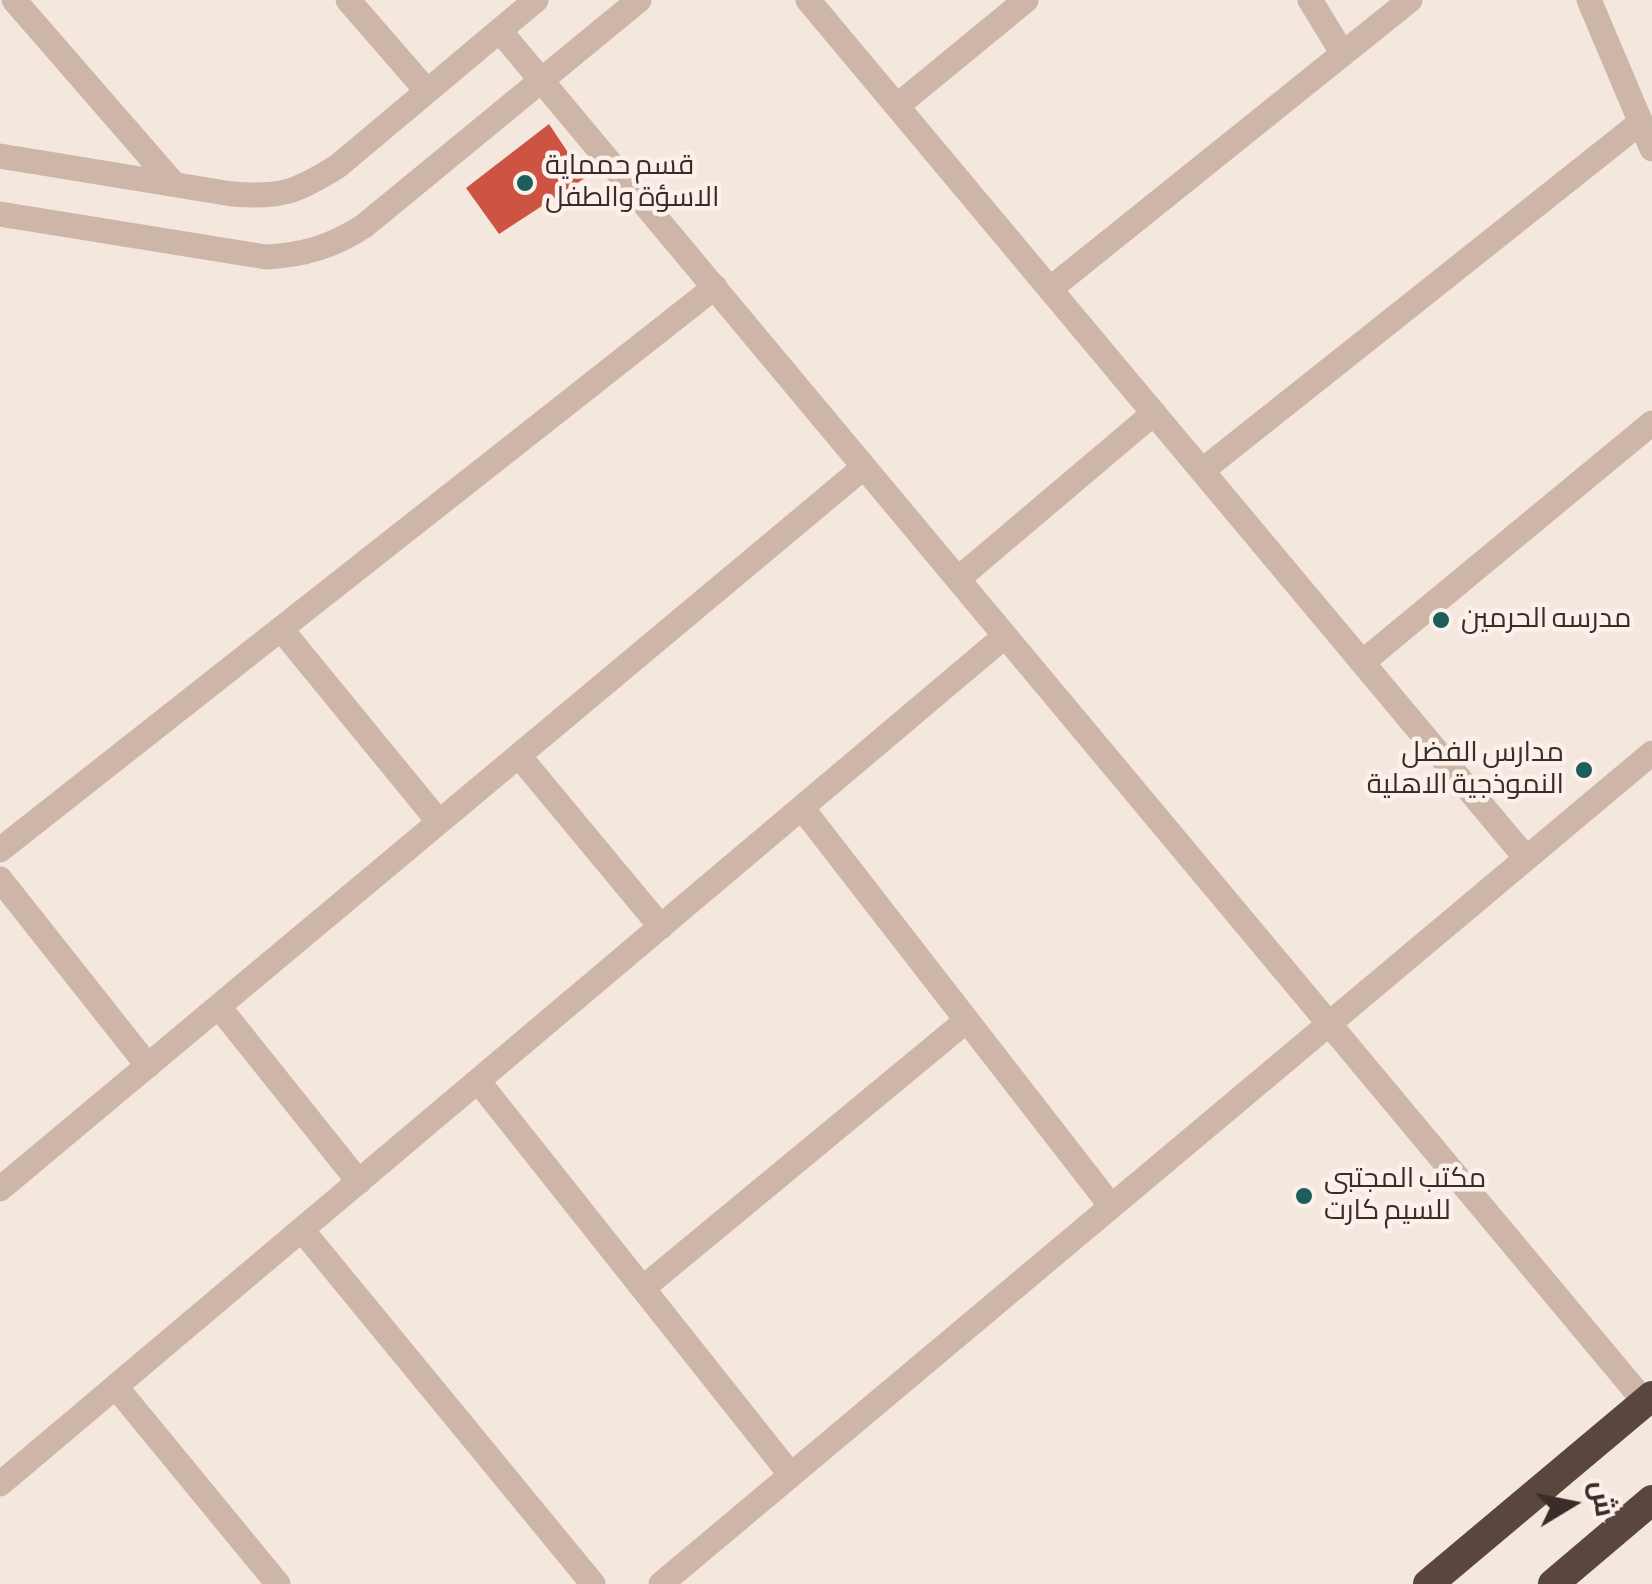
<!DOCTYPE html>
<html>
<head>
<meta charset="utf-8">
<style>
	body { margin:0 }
	#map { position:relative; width:1652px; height:1584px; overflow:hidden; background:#f4e7dd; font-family:"Sofia Sans Condensed",Cairo,sans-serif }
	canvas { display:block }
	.north { position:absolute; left:1522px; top:1454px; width:100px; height:100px; -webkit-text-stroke:8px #fbf1ea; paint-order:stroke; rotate:80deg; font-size:28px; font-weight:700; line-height:40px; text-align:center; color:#392c29 }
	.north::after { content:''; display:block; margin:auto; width:35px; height:45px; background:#392c29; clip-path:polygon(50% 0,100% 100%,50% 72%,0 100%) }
</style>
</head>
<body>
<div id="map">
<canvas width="1652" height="1584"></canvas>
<div class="north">ش</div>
</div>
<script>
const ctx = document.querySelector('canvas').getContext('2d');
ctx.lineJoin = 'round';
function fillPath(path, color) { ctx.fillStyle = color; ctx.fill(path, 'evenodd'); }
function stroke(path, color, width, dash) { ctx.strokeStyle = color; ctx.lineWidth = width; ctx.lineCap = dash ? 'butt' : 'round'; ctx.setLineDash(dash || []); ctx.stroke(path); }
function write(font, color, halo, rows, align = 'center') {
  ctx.font = font + ' "Sofia Sans Condensed",Cairo,sans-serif'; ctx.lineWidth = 9; ctx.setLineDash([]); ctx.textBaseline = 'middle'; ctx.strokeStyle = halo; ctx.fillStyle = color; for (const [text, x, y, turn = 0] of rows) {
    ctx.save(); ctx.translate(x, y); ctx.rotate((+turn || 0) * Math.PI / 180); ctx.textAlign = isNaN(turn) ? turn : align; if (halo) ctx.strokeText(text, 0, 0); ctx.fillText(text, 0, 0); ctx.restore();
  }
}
fillPath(new Path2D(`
	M549,124L585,178L499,234L466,188Z`), '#cd5442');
stroke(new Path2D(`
	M14,0L173,183
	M348,0L427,91
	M808,0L1526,858
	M1310,0L1343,54
	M1589,0L1652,149
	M500,31L1645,1402
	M897,106L1026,0
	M0,156L232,194C281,198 297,192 338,166L536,0
	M0,214L266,257C303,255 332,247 364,226L639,0
	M1050,289L1410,0
	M1203,470L1641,122
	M958,579L1154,413
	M281,629L439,822
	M1364,661L1652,423
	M519,756L661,927
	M802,808L1111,1206
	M0,850L715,287
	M0,879L148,1066
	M219,1007L359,1182
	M478,1081L791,1475
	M0,1189L864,467
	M302,1230L593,1584
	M643,1288L966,1021
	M116,1387L278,1584
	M0,1484L1005,636
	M661,1584L1652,753`), '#cdb5a8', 25);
stroke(new Path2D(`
	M1428,1584L1652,1396
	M1553,1584L1652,1500`), '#5b453f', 30);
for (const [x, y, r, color] of [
	[525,183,10,"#1b5e5b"],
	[1441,620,10,"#1b5e5b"],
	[1584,770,10,"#1b5e5b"],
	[1304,1196,10,"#1b5e5b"]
]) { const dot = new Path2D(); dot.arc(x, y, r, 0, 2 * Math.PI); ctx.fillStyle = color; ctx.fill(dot); stroke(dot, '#fbf1ea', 4); }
write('28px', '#392c29', '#fbf1ea', [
	["قسم حمماية",545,167],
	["الاسؤة والطفل",545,199],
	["مدرسه الحرمين",1461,620],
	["مدارس الفضل",1564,754,"right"],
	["النموذجية الاهلية",1564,786,"right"],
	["مكتب المجتبى",1324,1180],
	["للسيم كارت",1324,1212]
], 'left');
</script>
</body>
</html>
